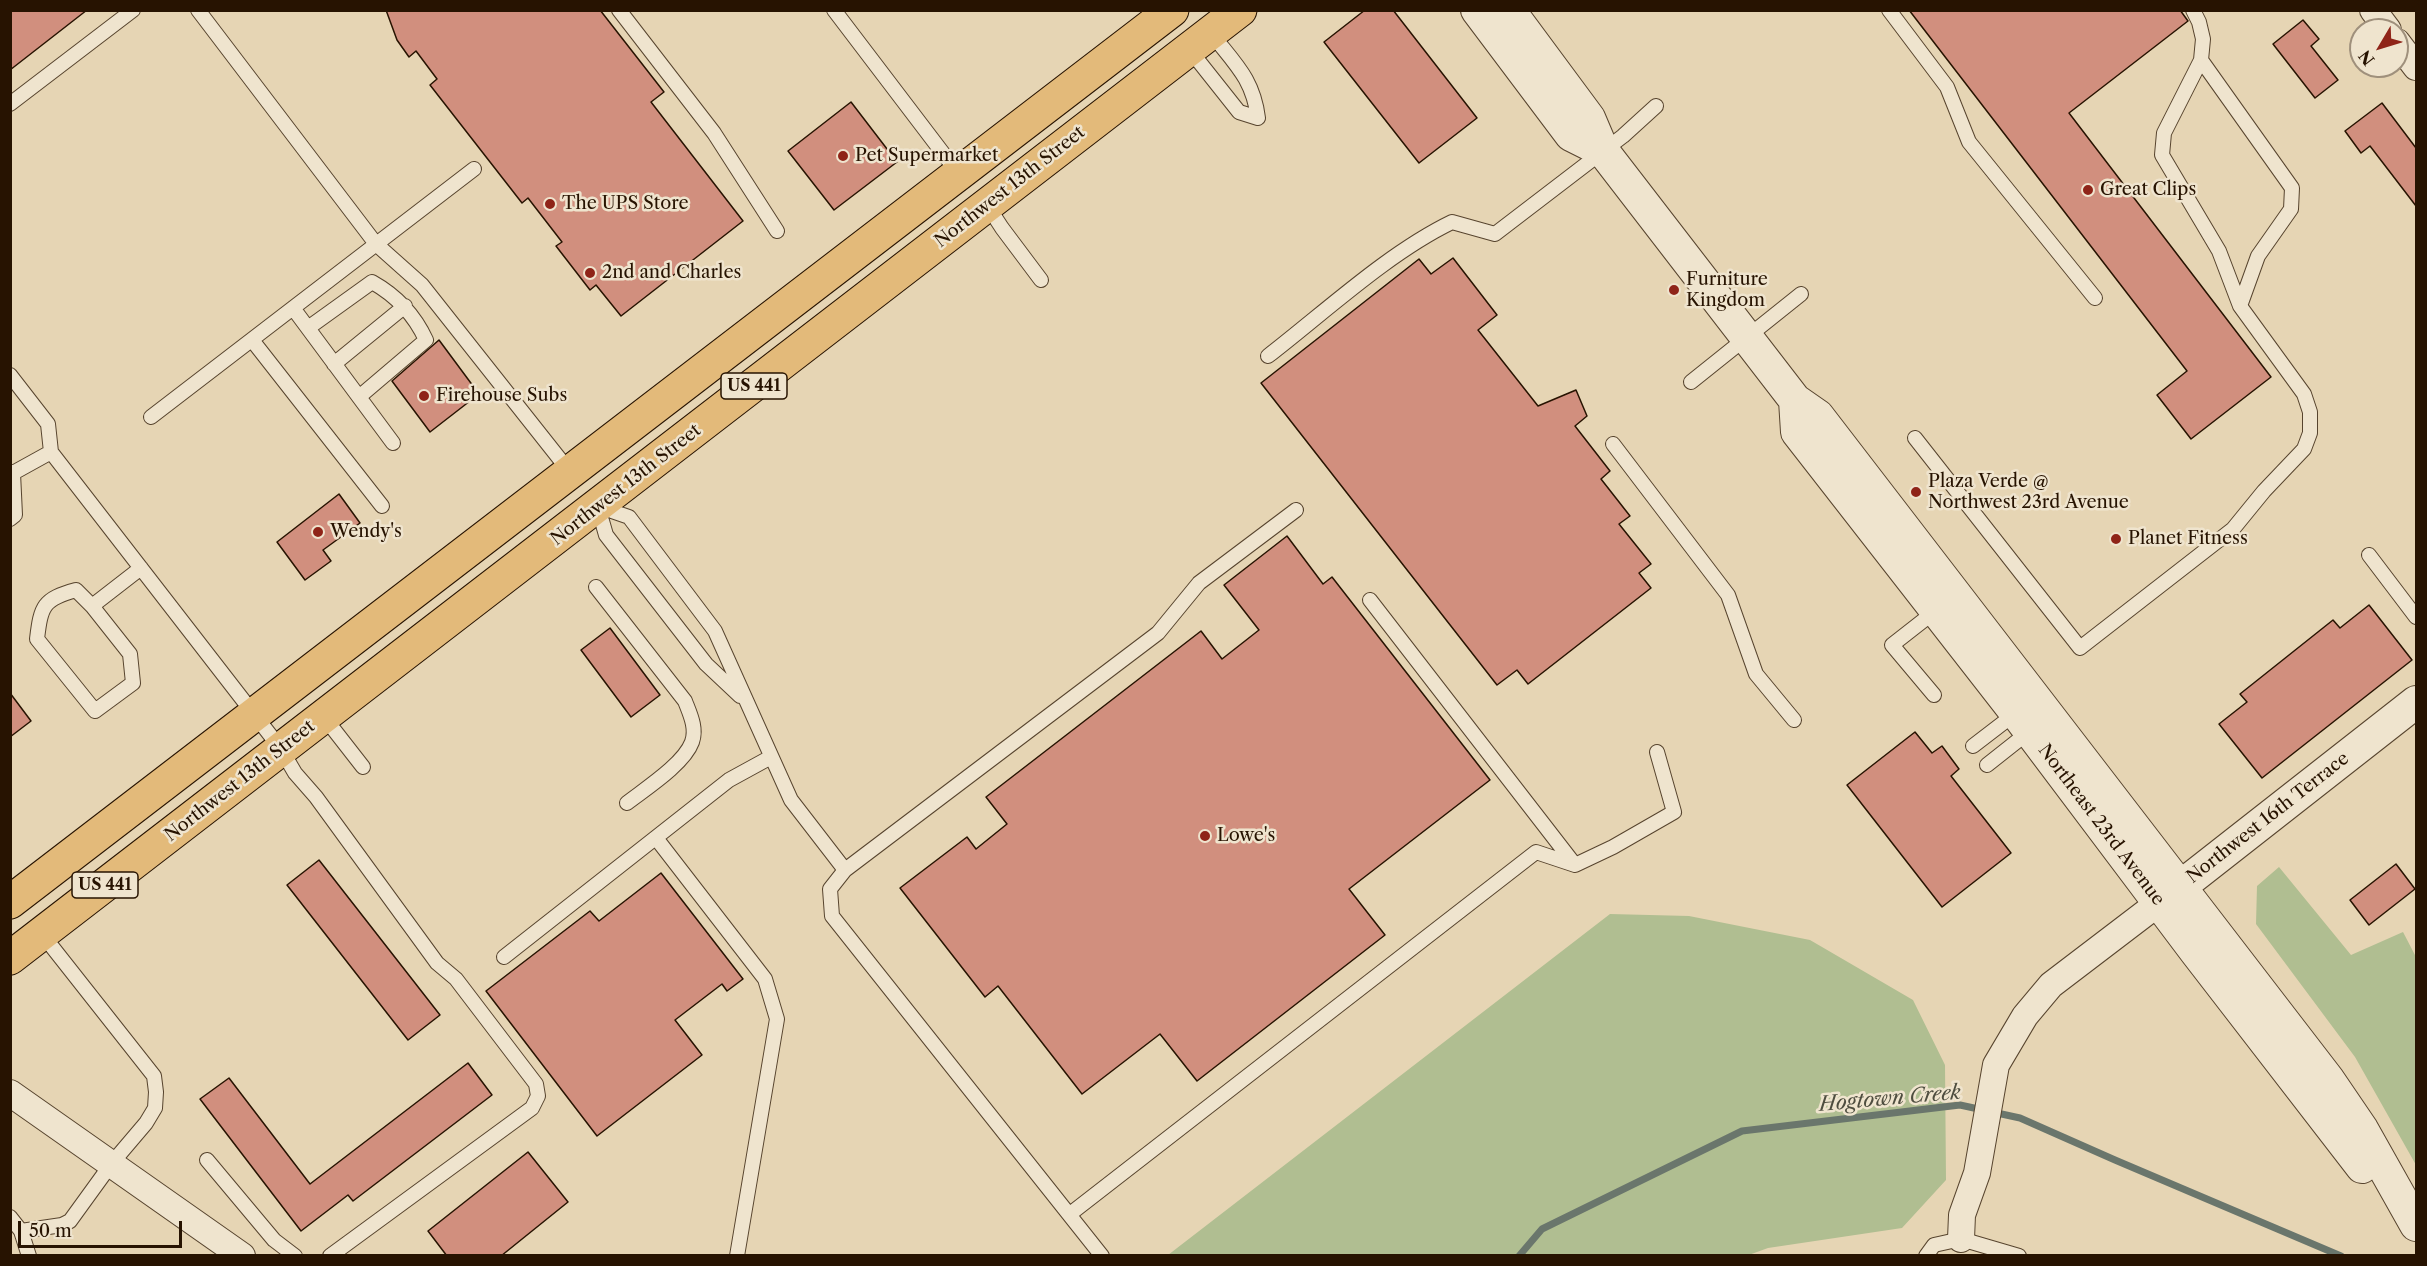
<!DOCTYPE html>
<html>
<head>
<meta charset="utf-8">
<style>
	body { margin:0 }
	#map { position:relative; width:2427px; height:1266px; overflow:hidden; background:#e6d5b4; font-family:"Libre Caslon Text",serif }
	canvas { display:block }
	.frame { position:absolute; inset:0; border:12px solid #271301; pointer-events:none }
	.north { position:absolute; left:2349px; top:18px; width:60px; height:60px; box-sizing:border-box; background:#efe4ce; border:2px solid #9f907c; border-radius:50%; rotate:232deg; font-size:16px; font-weight:700; line-height:24px; text-align:center; color:#271301 }
	.north::after { content:''; display:block; margin:auto; width:21px; height:27px; background:#8f2418; clip-path:polygon(50% 0,100% 100%,50% 72%,0 100%) }
	.scale { position:absolute; left:18px; top:1221px; width:164px; height:27px; box-sizing:border-box; border:3px solid #271301; border-top:0; padding-left:8px; font-size:18px; line-height:21px; white-space:nowrap; color:#271301; -webkit-text-stroke:4px #efe4ce; paint-order:stroke }
</style>
</head>
<body>
<div id="map">
<canvas width="2427" height="1266"></canvas>
<div class="frame"></div>
<div class="north">N</div>
<div class="scale">50 m</div>
</div>
<script>
const ctx = document.querySelector('canvas').getContext('2d');
ctx.lineJoin = 'round';
function fillPath(path, color) { ctx.fillStyle = color; ctx.fill(path, 'evenodd'); }
function stroke(path, color, width, dash) { ctx.strokeStyle = color; ctx.lineWidth = width; ctx.lineCap = dash ? 'butt' : 'round'; ctx.setLineDash(dash || []); ctx.stroke(path); }
function write(font, color, halo, rows, align = 'center') {
  ctx.font = font + ' "Libre Caslon Text",serif'; ctx.lineWidth = 5; ctx.setLineDash([]); ctx.textBaseline = 'middle'; ctx.strokeStyle = halo; ctx.fillStyle = color; for (const [text, x, y, turn = 0] of rows) {
    ctx.save(); ctx.translate(x, y); ctx.rotate((+turn || 0) * Math.PI / 180); ctx.textAlign = isNaN(turn) ? turn : align; if (halo) ctx.strokeText(text, 0, 0); ctx.fillText(text, 0, 0); ctx.restore();
  }
}
fillPath(new Path2D(`
	M2279,867L2351,955L2403,932L2416,957V1165L2355,1057L2256,924L2257,886Z
	M1610,914L1689,916L1810,940L1913,1000L1945,1065L1946,1180L1902,1228L1768,1248L1746,1256L1168,1255Z`), '#b0be91');
stroke(new Path2D(`
	M1519,1256L1542,1229L1742,1131L1960,1105L2020,1118L2115,1160L2341,1256`), '#6a766c', 7);
const building = new Path2D(`
	M10,10H87L10,70Z
	M386,10H600L664,92L651,102L743,221L621,316L596,285L590,290L556,246L562,242L528,198L522,203L430,85L437,79L416,51L409,57L397,40Z
	M1365,10H1393L1477,118L1419,163L1324,42Z
	M1909,10H2180L2188,21L2069,113L2271,377L2191,439L2157,395L2187,371Z
	M2303,20L2319,39L2311,46L2338,80L2315,98L2273,44Z
	M851,102L897,162L834,210L788,151Z
	M2382,103L2416,148V206L2370,146L2361,153L2345,131Z
	M1453,258L1497,315L1478,330L1538,406L1576,390L1587,416L1575,426L1610,471L1601,479L1630,516L1619,524L1651,564L1639,573L1651,588L1528,684L1517,670L1497,685L1261,383L1419,259L1431,274Z
	M439,340L479,394L430,432L392,381Z
	M339,494L360,523L323,550L331,561L305,580L277,542Z
	M1287,536L1323,584L1332,577L1490,780L1349,889L1385,935L1197,1081L1160,1034L1082,1094L998,986L985,997L900,888L967,837L976,849L1007,824L986,797L1201,631L1222,659L1259,630L1224,585Z
	M2369,605L2412,660L2262,778L2219,724L2247,702L2240,694L2333,620L2340,628Z
	M610,628L660,695L631,717L581,650Z
	M10,693L31,721L10,737Z
	M1915,732L1932,753L1942,746L1959,769L1951,776L2011,853L1942,907L1847,785Z
	M319,860L440,1015L408,1040L287,885Z
	M2396,864L2415,889L2369,925L2350,900Z
	M661,873L743,979L727,991L722,984L675,1020L702,1055L597,1136L486,991L590,911L599,921Z
	M468,1063L492,1095L353,1201L348,1195L301,1231L200,1099L229,1078L310,1184Z
	M528,1152L568,1202L501,1256H447L428,1231Z`);
fillPath(building, '#d18f7e');
stroke(building, '#271301', 1.5);
const service = new Path2D(`
	M198,10L376,244L422,285L570,472
	M619,10L714,133L777,231
	M834,10L958,173
	M1889,10L1947,87L1969,142L2095,298
	M1189,49L1239,112L1258,118C1253,78 1234,63 1211,33
	M2201,60L2292,188L2291,209L2258,256L2240,306
	M10,104L133,10
	M987,205L1002,228L1041,280
	M293,308L393,443
	M308,328L372,282C397,296 414,314 426,340L359,397
	M252,340L382,506
	M1268,356C1325,312 1388,253 1452,222L1495,234L1623,136L1656,106
	M334,364L405,306
	M10,375L48,424L51,452L281,749L295,773L316,797L437,963L456,979L536,1084L538,1096L532,1108L330,1256
	M1691,382L1801,294
	M151,417L474,169
	M1915,438L2080,648L2233,529L2264,491L2304,449L2310,433V412L2304,394L2240,306L2219,251L2162,155L2164,133L2201,60L2203,39L2199,22L2193,10
	M1613,444L1728,595L1756,674L1794,720
	M10,472L13,473L51,452
	M598,507L606,535L706,664L740,696
	M600,507L629,517L715,631L791,800L845,870L1158,633L1199,583L1296,510
	M10,519L15,515L13,473
	M2369,555L2416,617
	M596,587L685,701C690,714 697,728 692,742C684,764 645,789 627,803
	M1370,600L1575,865
	M92,606L130,654L133,683L95,711L37,639C41,606 43,599 76,590L92,606L141,568
	M1934,695L1892,645L1938,609
	M324,717L363,767
	M1973,746L2016,713
	M1987,765L2030,731
	M656,838L765,979L777,1019L737,1256
	M845,870L830,889L832,916L1102,1256
	M504,957L729,780L771,757
	M207,1160L274,1240L295,1256
	M1070,1214L1536,852L1575,865L1613,847L1674,812L1657,752
	M10,1217L21,1231L29,1256
	M21,1231L62,1225L70,1221L112,1163L146,1123L155,1108L156,1092L154,1076L42,934
	M1926,1256L1934,1245L1961,1239L2019,1256`);
const minor = new Path2D(`
	M2373,10L2388,30
	M2397,42L2416,67
	M10,1093L242,1256
	M1961,1239L1962,1215L1977,1173L1996,1065L2025,1016L2051,985L2173,892`);
const tertiary = new Path2D(`
	M1477,10L1571,135L1603,151L1795,400L1818,416L2328,1079L2362,1129L2416,1225
	M1509,10L1589,118L1603,151
	M1795,400L1797,432L2016,713L2196,952L2362,1167
	M2180,887L2416,702`);
const primary = new Path2D(`
	M10,902L1172,10
	M10,958L1240,10`);
stroke(service, '#57442e', 16);
stroke(minor, '#57442e', 28);
stroke(tertiary, '#57442e', 34);
stroke(primary, '#271301', 35);
stroke(service, '#efe4ce', 14);
stroke(minor, '#efe4ce', 26);
stroke(tertiary, '#efe4ce', 32);
stroke(primary, '#e3ba7a', 33);
for (const [x, y, r, color] of [
	[843,156,6,"#8f2418"],
	[2088,190,6,"#8f2418"],
	[550,204,6,"#8f2418"],
	[590,273,6,"#8f2418"],
	[1674,290,6,"#8f2418"],
	[424,396,6,"#8f2418"],
	[1916,492,6,"#8f2418"],
	[318,532,6,"#8f2418"],
	[2116,539,6,"#8f2418"],
	[1205,836,6,"#8f2418"]
]) { const dot = new Path2D(); dot.arc(x, y, r, 0, 2 * Math.PI); ctx.fillStyle = color; ctx.fill(dot); stroke(dot, '#efe4ce', 2); }
for (const [x, y, w] of [
	[754,386,66],
	[105,885,66]
]) { const box = new Path2D(); box.roundRect(x - w / 2, y - 13, w, 26, 4.5); ctx.fillStyle = '#efe4ce'; ctx.fill(box); stroke(box, '#271301', 1.5); }
write('bold 16px', '#271301', null, [
	["US 441",754,386],
	["US 441",105,885]
]);
write('18px', '#271301', '#efe4ce', [
	["Pet Supermarket",855,156],
	["Great Clips",2100,190],
	["The UPS Store",562,204],
	["2nd and Charles",602,273],
	["Furniture",1686,280],
	["Kingdom",1686,301],
	["Firehouse Subs",436,396],
	["Plaza Verde @",1928,482],
	["Northwest 23rd Avenue",1928,503],
	["Wendy's",330,532],
	["Planet Fitness",2128,539],
	["Lowe's",1217,836]
], 'left');
write('18px', '#271301', '#efe4ce', [
	["Northwest 13th Street",1010,187,-38],
	["Northwest 13th Street",626,485,-38],
	["Northwest 13th Street",240,781,-38],
	["Northwest 16th Terrace",2268,818,-38],
	["Northeast 23rd Avenue",2101,825,53]
]);
write('italic 20px', '#4e4d3f', '#efe4ce', [
	["Hogtown Creek",1890,1099,-5]
]);
</script>
</body>
</html>
